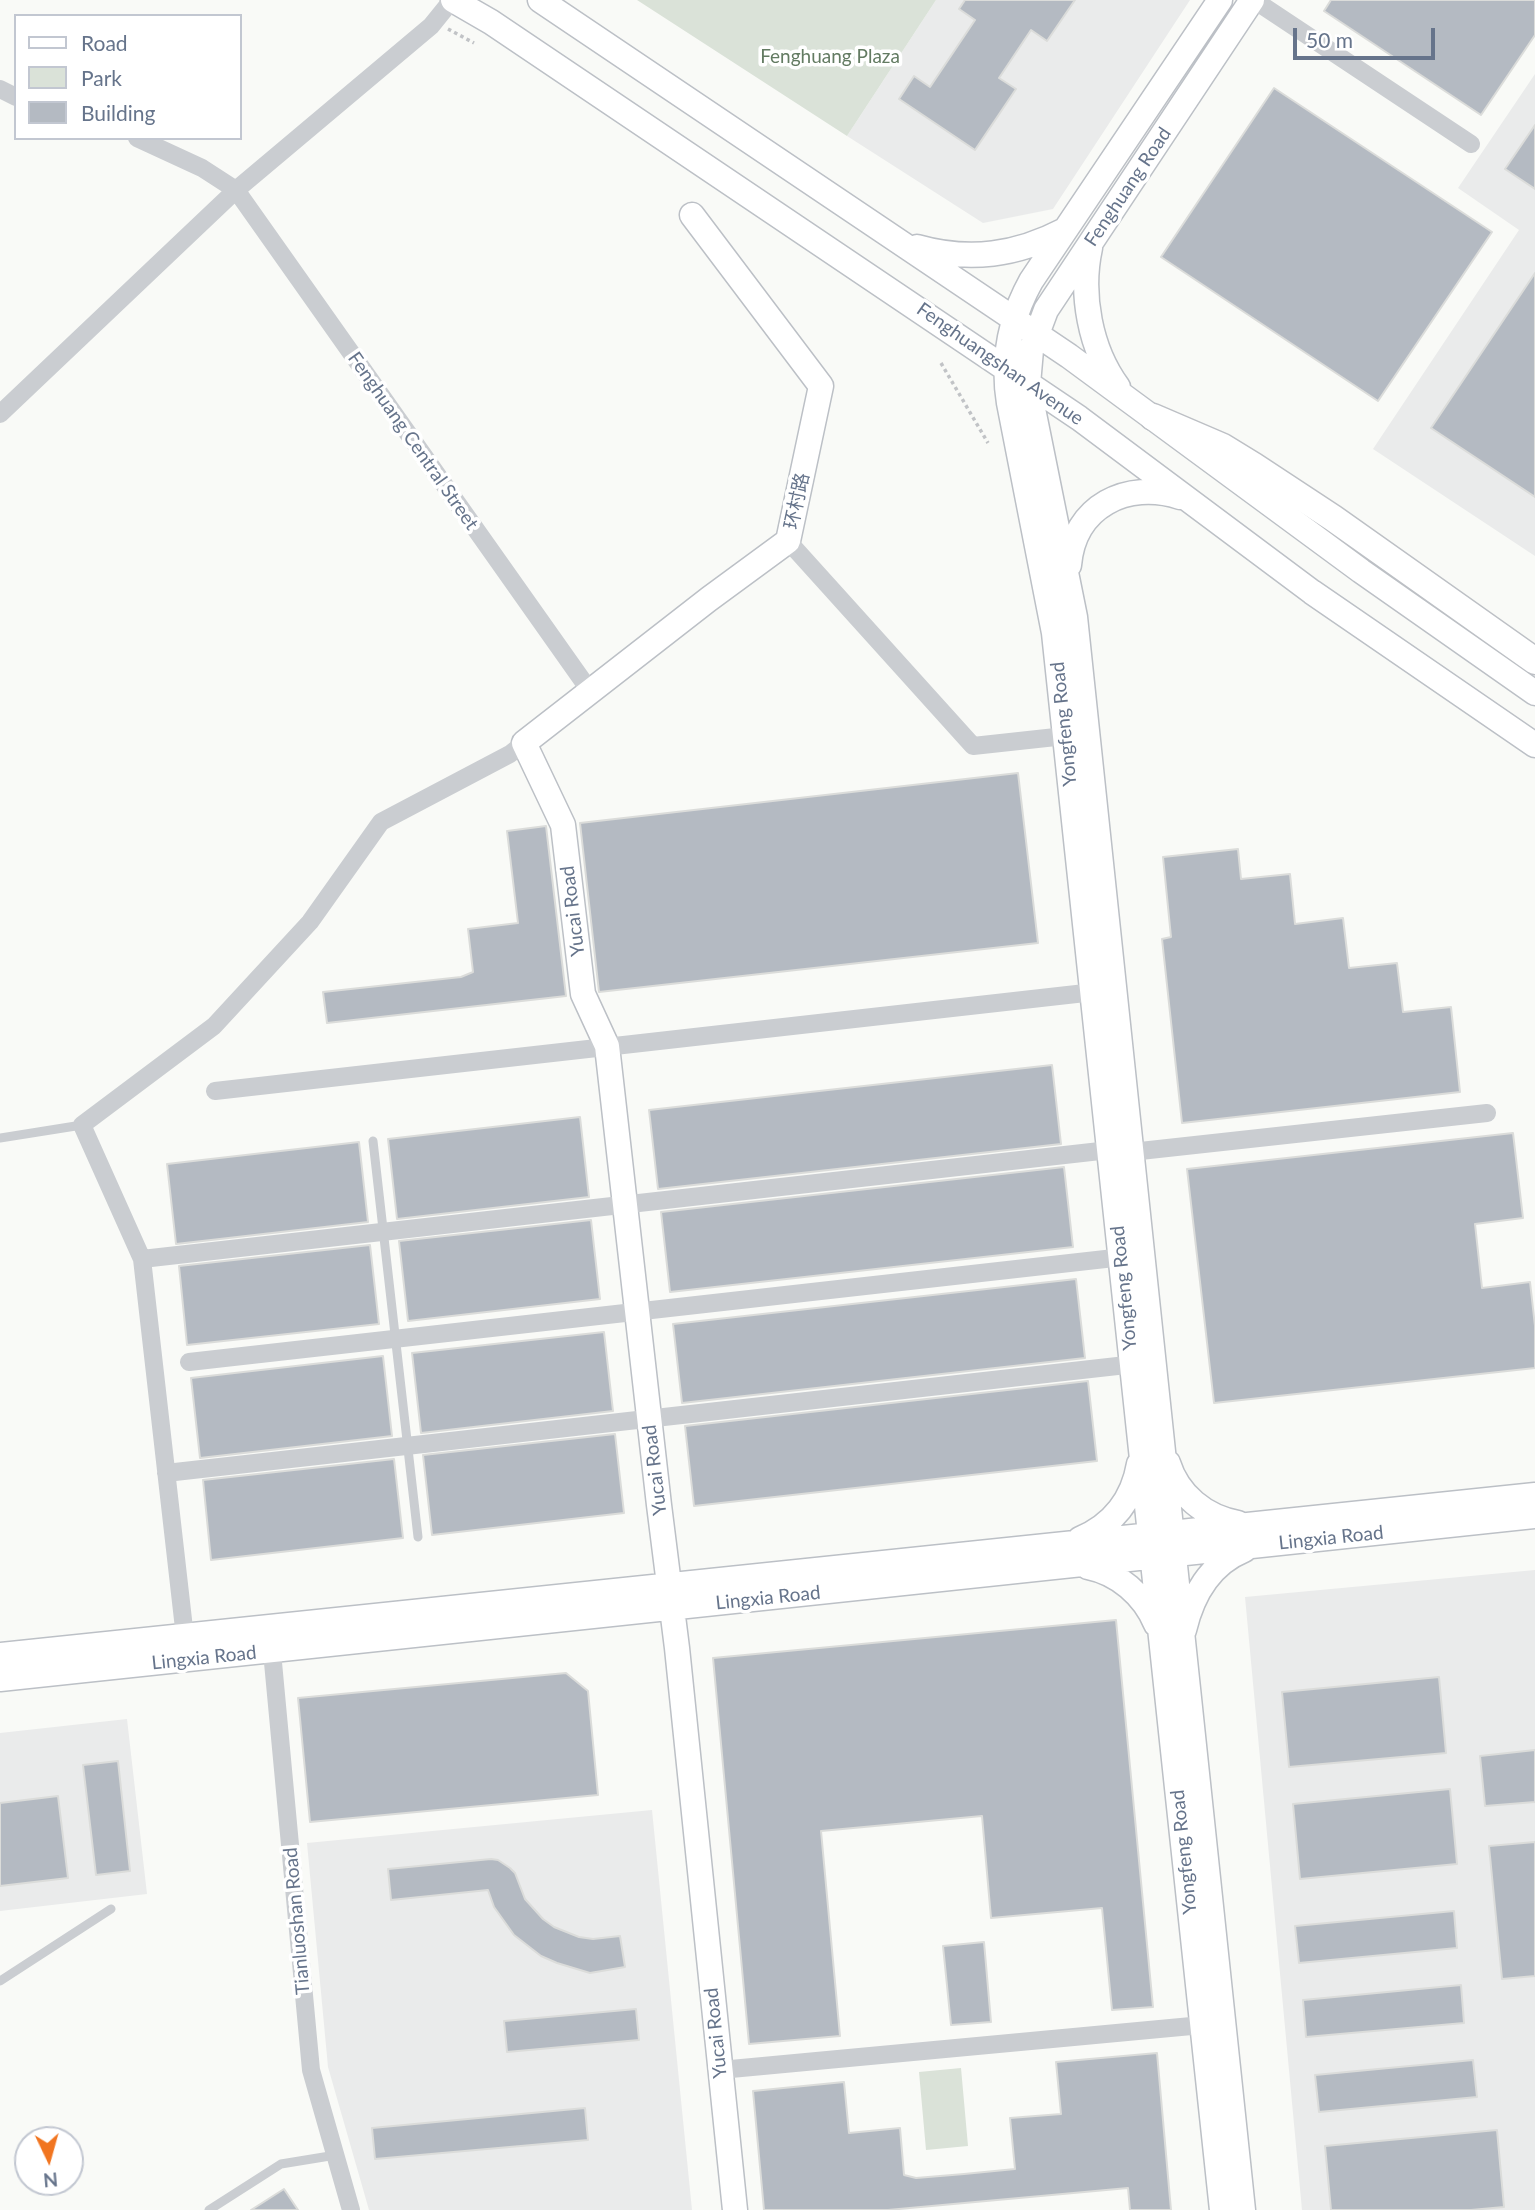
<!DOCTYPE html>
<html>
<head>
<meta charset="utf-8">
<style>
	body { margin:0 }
	#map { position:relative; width:1535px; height:2210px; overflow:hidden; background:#f9faf7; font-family:Lato,sans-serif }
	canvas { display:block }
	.legend { position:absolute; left:14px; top:14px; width:228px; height:126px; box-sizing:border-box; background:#fff; border:2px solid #c2c7d1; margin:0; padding:9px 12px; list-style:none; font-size:21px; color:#66748b }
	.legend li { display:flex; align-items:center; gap:14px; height:35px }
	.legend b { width:35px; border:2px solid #c2c7d1 }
	.north { position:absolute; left:14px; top:2126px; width:70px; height:70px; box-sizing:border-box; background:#fff; border:2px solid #c2c7d1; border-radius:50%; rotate:175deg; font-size:19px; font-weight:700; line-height:28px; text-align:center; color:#66748b }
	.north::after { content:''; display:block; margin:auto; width:24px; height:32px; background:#f17520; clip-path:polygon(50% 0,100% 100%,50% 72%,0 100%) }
	.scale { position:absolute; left:1293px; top:28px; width:142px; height:32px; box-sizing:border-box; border:4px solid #66748b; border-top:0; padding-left:9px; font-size:21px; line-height:24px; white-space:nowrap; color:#66748b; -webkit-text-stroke:5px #fff; paint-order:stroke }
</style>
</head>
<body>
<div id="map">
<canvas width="1535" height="2210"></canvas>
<ul class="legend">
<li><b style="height:9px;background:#fff"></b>Road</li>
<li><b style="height:19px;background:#dae2d8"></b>Park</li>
<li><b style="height:19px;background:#b4bac2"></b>Building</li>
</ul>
<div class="north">N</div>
<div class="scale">50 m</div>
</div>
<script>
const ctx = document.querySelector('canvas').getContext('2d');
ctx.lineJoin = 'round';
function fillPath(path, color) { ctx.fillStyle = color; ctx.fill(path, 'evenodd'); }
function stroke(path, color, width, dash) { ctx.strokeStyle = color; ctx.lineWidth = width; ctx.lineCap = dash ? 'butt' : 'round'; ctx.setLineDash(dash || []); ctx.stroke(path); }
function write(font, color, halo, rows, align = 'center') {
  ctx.font = font + ' Lato,"Noto Sans SC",sans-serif'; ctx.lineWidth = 7; ctx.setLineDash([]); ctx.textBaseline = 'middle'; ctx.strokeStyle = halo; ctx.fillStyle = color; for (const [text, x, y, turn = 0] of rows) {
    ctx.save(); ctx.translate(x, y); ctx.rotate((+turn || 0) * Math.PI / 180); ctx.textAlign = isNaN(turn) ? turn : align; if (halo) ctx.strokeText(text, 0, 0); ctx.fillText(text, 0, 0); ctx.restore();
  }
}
fillPath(new Path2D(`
	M936,0H1190L1053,209L983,223L847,136Z
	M1535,74V556L1373,449L1519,230L1458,188Z
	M1535,1570V2210H1302L1245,1597Z
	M127,1719L147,1894L0,1911V1733Z
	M652,1810L692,2210H369L328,2067L307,1843Z`), '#eaebeb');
fillPath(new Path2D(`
	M637,0H936L847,136Z
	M961,2068L968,2146L926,2150L919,2072Z`), '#dae2d8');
const building = new Path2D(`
	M965,0H1075L1047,41L1031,30L999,78L1016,89L975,150L899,99L914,76L930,87L975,20L959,9Z
	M1331,0H1535V35L1481,115L1324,11Z
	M1274,88L1492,232L1378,401L1161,257Z
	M1535,125V189L1505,169Z
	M1535,273V497L1431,428Z
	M1018,773L1038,943L599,992L580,823Z
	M546,826L566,996L327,1023L323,992L461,977L473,972L468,929L518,923L507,831Z
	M1238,849L1241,879L1290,874L1295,924L1343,918L1349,968L1397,963L1403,1012L1451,1007L1460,1092L1182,1123L1162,939L1171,937L1163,857Z
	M1052,1065L1061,1144L658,1189L649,1110Z
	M580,1117L589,1197L397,1219L388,1139Z
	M1513,1133L1523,1218L1475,1224L1482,1288L1530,1282L1535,1326V1368L1214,1403L1187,1169Z
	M359,1142L368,1222L176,1244L167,1164Z
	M1064,1167L1073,1247L670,1292L661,1212Z
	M591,1220L600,1299L408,1321L399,1241Z
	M370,1245L379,1324L187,1345L179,1266Z
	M1076,1279L1085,1358L682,1403L673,1324Z
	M604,1332L613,1411L421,1433L412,1353Z
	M383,1356L392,1436L200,1458L191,1378Z
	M1088,1381L1097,1461L694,1506L685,1426Z
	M615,1434L624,1513L432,1535L423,1455Z
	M394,1459L403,1538L211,1560L203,1480Z
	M1116,1620L1153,2007L1112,2010L1102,1908L991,1918L982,1816L821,1831L840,2036L749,2044L713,1658Z
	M566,1673L588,1691L598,1795L310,1822L298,1698Z
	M1439,1677L1446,1753L1289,1767L1282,1692Z
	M1535,1750V1802L1485,1806L1480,1756Z
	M118,1761L130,1871L96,1875L83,1765Z
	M1450,1789L1457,1864L1300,1879L1293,1804Z
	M58,1796L68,1878L0,1886V1803Z
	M1535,1842V1976L1502,1979L1489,1846Z
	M491,1859L498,1860L510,1868L515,1873L525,1899L543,1919L554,1927L579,1937L593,1939L620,1936L625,1967L590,1973L557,1963L541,1956L514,1935L494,1907L488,1890L391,1900L388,1869Z
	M1454,1911L1457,1948L1299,1963L1295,1926Z
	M984,1942L991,2022L951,2025L943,1946Z
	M1461,1985L1464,2023L1306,2037L1303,2000Z
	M636,2009L639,2040L507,2052L504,2021Z
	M1157,2053L1171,2210H1130L1128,2188L888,2210H764L753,2091L844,2082L849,2133L900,2128L904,2175L916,2178L964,2174L1015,2169L1010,2118L1061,2114L1056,2062Z
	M1473,2060L1477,2097L1319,2112L1315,2075Z
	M585,2108L588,2140L375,2159L372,2128Z
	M1497,2130L1504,2207L1471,2210H1331L1325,2146Z
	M284,2189L298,2210H251Z`);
fillPath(building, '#b4bac2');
stroke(building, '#dbdcda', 2);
const secondary = new Path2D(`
	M453,0L491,22L1079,418L1312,592L1535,745
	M540,0L1069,356L1361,571L1535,693
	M1220,0L1031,281C1010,319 1002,360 1009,403L1054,633L1222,2210
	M692,215L821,386L788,541L709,599L524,743L563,825L583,994L607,1046L659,1505L677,1648L735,2210
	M917,247C970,262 1017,255 1065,230
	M1090,248C1080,294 1090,349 1118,387
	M1069,565C1074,506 1127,480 1180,497
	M1168,1463C1178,1495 1205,1517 1238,1523
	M1080,1539C1113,1525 1133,1499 1139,1464
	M1088,1567C1118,1573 1144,1595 1156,1624
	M1184,1630C1192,1596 1210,1564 1244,1550
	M0,1655L1535,1495
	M0,1679L1535,1516
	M1243,2210L1075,617L1028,384L1031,350L1046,310L1252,0`);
const primary = new Path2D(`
	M1153,417L1223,447L1254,466L1333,518L1535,661`);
stroke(secondary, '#bcc0c6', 27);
stroke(primary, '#bdc0c5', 29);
stroke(new Path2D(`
	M448,29L474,43
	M941,363L988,443`), '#c1c3c6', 3.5, [3.5, 3.5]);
stroke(new Path2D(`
	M0,1138L82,1125
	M373,1141L418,1537
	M0,1981L111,1909
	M209,2210L281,2164L336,2155`), '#cacdd1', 9);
stroke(new Path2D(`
	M1254,0L1471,144
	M0,89L16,97
	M137,138L202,168L236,190L590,691
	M0,414L236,190L431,26L452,0
	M788,541L973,746L1065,736
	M215,1091L1103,991
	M142,1259L1109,1150L1131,1152L1487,1113
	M189,1362L1132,1256
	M166,1473L1144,1363
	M271,1641L311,2070L351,2210
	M186,1646L142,1259L82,1125L214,1026L310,922L381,822L510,754L524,743
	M720,2070L1213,2024`), '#cacdd1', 18);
stroke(secondary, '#fff', 24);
stroke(primary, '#fff', 26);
write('19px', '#637b62', '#fff', [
	["Fenghuang Plaza",830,57]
]);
write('19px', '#66748b', '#fff', [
	["Fenghuang Road",1128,187,-56],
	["Fenghuangshan Avenue",1000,364,35],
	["Fenghuang Central Street",413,441,55],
	["环村路",797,501,-78],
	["Yongfeng Road",1064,724,-96],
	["Yucai Road",573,911,-97],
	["Yongfeng Road",1124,1288,-96],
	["Yucai Road",655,1470,-97],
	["Lingxia Road",1331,1538,-6],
	["Lingxia Road",768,1598,-6],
	["Lingxia Road",204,1658,-6],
	["Yongfeng Road",1184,1852,-96],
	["Tianluoshan Road",297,1921,-95],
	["Yucai Road",716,2033,-96]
]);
</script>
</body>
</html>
